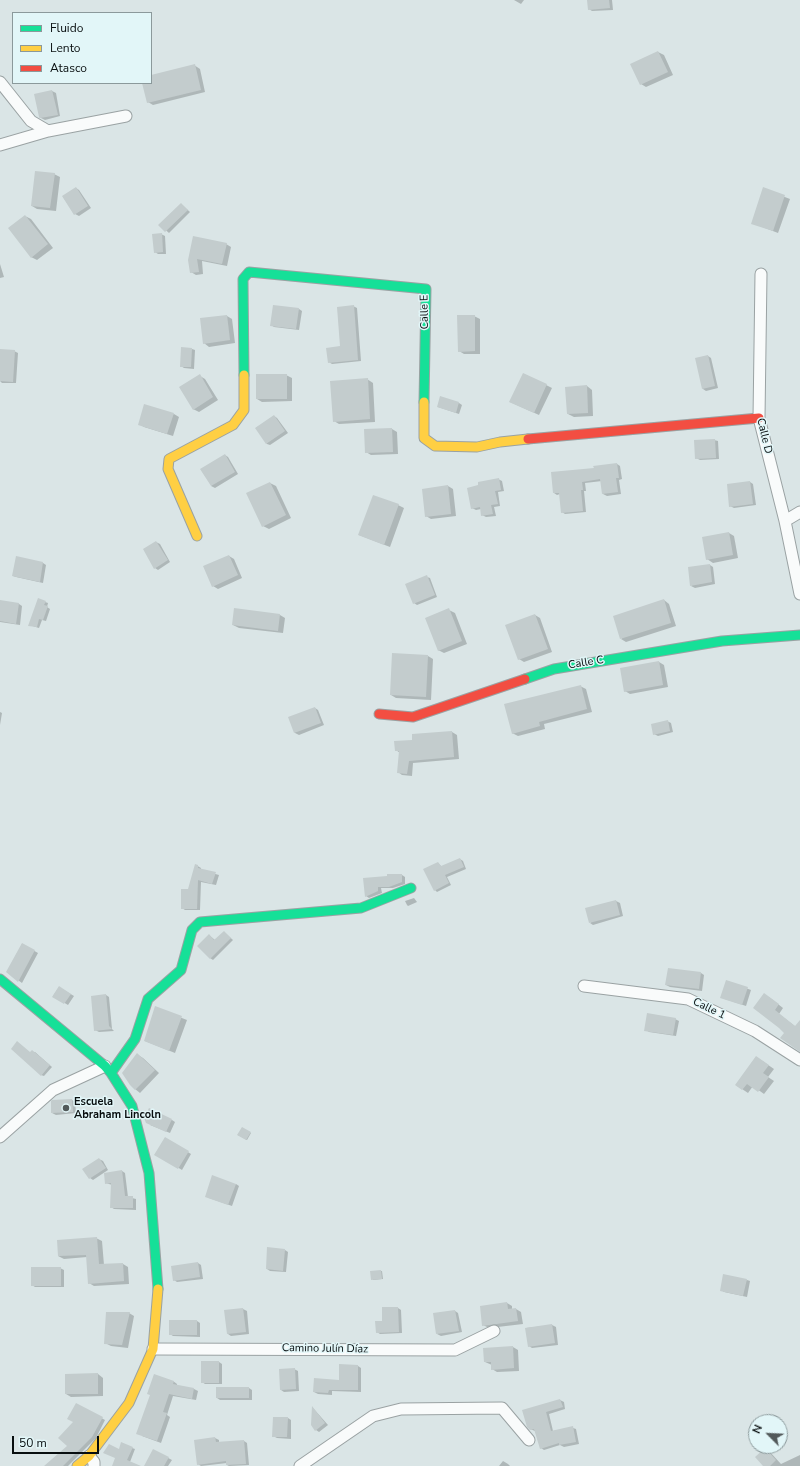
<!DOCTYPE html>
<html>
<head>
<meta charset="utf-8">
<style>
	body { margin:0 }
	#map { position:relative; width:800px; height:1466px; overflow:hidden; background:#dae5e6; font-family:"Nunito Sans",sans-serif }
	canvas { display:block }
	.legend { position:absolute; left:12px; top:12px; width:140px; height:72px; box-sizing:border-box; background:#e2f6f8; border:1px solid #8b999b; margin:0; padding:5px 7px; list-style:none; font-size:12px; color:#080e0f }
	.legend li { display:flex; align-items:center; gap:8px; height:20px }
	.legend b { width:20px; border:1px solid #8b999b }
	.north { position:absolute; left:748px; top:1414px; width:40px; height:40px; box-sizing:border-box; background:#e2f6f8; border:1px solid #8b999b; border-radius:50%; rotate:294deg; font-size:11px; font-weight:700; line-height:16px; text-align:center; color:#080e0f }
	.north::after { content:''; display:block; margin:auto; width:14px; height:18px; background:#52595a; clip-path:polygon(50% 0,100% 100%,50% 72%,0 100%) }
	.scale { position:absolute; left:12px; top:1436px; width:87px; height:18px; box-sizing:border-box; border:2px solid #080e0f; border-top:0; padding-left:5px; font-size:12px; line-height:14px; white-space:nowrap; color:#080e0f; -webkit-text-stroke:3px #e2f6f8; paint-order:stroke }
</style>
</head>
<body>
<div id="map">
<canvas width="800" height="1466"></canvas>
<ul class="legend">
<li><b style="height:5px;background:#16e098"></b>Fluido</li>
<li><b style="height:5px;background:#ffcf43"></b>Lento</li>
<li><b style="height:5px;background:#f24e42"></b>Atasco</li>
</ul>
<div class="north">N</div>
<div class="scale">50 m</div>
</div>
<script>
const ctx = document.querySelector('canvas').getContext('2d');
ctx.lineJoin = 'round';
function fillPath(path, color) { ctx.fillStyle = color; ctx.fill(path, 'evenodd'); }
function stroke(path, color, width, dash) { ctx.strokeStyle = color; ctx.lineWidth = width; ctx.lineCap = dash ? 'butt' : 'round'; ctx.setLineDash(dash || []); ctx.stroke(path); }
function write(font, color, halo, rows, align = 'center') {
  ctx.font = font + ' "Nunito Sans",sans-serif'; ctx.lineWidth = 3; ctx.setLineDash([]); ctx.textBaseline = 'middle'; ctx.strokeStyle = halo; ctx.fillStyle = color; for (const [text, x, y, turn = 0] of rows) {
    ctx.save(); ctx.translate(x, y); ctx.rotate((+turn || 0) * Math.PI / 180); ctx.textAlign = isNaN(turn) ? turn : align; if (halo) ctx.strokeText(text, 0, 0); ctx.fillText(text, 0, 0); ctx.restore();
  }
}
fillPath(new Path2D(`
	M514,0H524L521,4Z
	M588,0H612L613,10L592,11L589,9Z
	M658,52L664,55L673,75L646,87L641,84Z
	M194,65L200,69L205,92L153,105L148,102L143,83H151V76Z
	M52,91L56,93L60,116L45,120L39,117Z
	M54,174L60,177L56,211L37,209L32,206Z
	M76,188L79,190L91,208L79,216L75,214L63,197Z
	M764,189L790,199L778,233L752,223Z
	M181,204L190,212L169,233L160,225Z
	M25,216L31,219L53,248L37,260L31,257Z
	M161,234L165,236L166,254H158L155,252Z
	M226,244L231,247L227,266L202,261L203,274L196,275L191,272L189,260Z
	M0,264L4,277L0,278Z
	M353,306L357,308L361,361L332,364L329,362L341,347Z
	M299,309L302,311L299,330L274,327L271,325Z
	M227,316L232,319L235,343L209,347L204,343Z
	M474,316L480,319V354H464L459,351Z
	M192,349L195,350L194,369L184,368L181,366Z
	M14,351L18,353L16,383H2L0,381V358Z
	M708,356L711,358L718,388L706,391L703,389Z
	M524,374L552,388L539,415L510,402Z
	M286,375L292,378V401L262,402L257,399Z
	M200,376L205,379L218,400L199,412L193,409Z
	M367,379L373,383L375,422L339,424L334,421Z
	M587,386L592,390L593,416L574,417L568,414L566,388Z
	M459,403L462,405L459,414L438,407Z
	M174,414L179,417L173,436L144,427L139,424Z
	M274,416L277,418L288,433L270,445L267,444L256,428Z
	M392,429L397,432L398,454L371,455L366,452Z
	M714,440L718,441L719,459L700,460L696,458Z
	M225,455L228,457L238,474L215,488L211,486Z
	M617,464L620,466L622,479L619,480L621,494L607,496L603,494L602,481L585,483L586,491H584L586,512L565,514L562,512L560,494L557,495L554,493Z
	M498,479L502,481L504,491L498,492L500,506L494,507L496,516L486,517L482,515L481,509L476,510L472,508Z
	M750,482L753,484L756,505L734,508L730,506Z
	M270,483L276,486L291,518L269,529L263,526Z
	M448,486L453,489L456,516L431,519L426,516Z
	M398,505L404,508L390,547L359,535Z
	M729,533L734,536L738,558L713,563L707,559Z
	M156,542L160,544L170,562L158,570L155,568Z
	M229,556L234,559L242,578L218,589L213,586Z
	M17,558L43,563L46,565L43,583L16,577L13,576Z
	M710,565L713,567L715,584L695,588L691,586Z
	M427,577L430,578L437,597L417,605L414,603Z
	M664,600L669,604L676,626L626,642L621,639Z
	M0,601L19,604L22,606L20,625L0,622Z
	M45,602L48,603L47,607L50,609L46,621L42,620L39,628L29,625Z
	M449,610L455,613L467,644L444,653L438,650Z
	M280,615L285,618L283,633L239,628L233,625Z
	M535,615L540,618L552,652L524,662L519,659Z
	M428,656L433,659L431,700L396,698L391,695Z
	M659,662L664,665L668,687L630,694L625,691Z
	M580,686L586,689L592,712L544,724L545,729L518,736L512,733Z
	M315,708L318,710L324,725L299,735L295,733L290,718Z
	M0,712L2,713L0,725Z
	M667,721L671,723L673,732L658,736L654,734Z
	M452,732L457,735L459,759L413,763L412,776L402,775L398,772L400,753L396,750L413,741V735Z
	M460,859L463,861L466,869L447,877L451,885L437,892L435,890L438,863L442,867Z
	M196,865L201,868V870L219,875L216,885L201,882L200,910H185L182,908L189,890Z
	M388,875H402L405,877V884L393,888H381L382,893L369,898L366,896L388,877Z
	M414,898L417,902L408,906L407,905L405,901Z
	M616,901L620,903L623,916L593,925L590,923Z
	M224,932L233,940L213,960L210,958L209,935L215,940Z
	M22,944L38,953L22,983L7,972Z
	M701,973L704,975L702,991L670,987L666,985Z
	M727,981L751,990L746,1006L725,999Z
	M59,987L74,996L68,1005L53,996Z
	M106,995L109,997L112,1029L114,1031L99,1032L95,1030Z
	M769,997L783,1008L779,1014L796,1027L800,1022V1050L785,1033Z
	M156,1008L187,1020L175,1053L145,1041Z
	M675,1019L679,1021L676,1036L649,1032L646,1030Z
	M35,1052L52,1067L44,1076L41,1075L31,1053Z
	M138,1055L143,1058L159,1073L140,1093L135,1089Z
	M761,1060L774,1069L768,1077L774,1081L764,1094L753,1086L748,1093L736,1085Z
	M72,1100L75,1102L76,1113L56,1115L52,1113Z
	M172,1120L175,1122L170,1133L150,1125Z
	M242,1128L251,1133L247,1140L238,1135Z
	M165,1138L191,1154L182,1170L156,1154Z
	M99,1159L103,1161L108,1170L93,1180L90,1178Z
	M122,1171L125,1173L128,1197L136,1199V1210L114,1209L111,1207L112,1185L106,1183Z
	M236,1184L239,1186L232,1206L209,1198Z
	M96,1238L102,1241L104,1265L123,1264L128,1267L129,1284L94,1286L89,1283L87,1257L64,1259L58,1256Z
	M285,1250L288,1252L286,1272L270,1271L267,1269Z
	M198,1263L201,1265L203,1279L177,1282L174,1280Z
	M60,1268L64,1270V1287H35L32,1285Z
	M381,1271H382L383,1279L373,1280L371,1272Z
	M747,1280L750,1281L747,1297L724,1292L721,1290Z
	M507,1303L512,1306V1310L516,1309L521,1312L523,1324L489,1328L483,1325Z
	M398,1308L401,1310L402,1333L380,1334L377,1332L383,1322Z
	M243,1309L247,1311L249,1334L231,1336L228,1334L225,1311Z
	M455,1311L458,1313L462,1332L441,1336L437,1334Z
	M129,1313L134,1316L128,1348L111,1346L105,1343Z
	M170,1321H197L200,1323V1337L173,1336L170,1334Z
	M552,1325L556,1327L558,1345L532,1348L529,1346L526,1328Z
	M513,1347L518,1350L519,1371L497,1372L492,1369V1365L485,1362Z
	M202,1362H219L222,1364V1384H205L202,1382Z
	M358,1366L361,1368V1392L332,1391V1395L318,1394L314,1392L340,1381Z
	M294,1369L298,1371L299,1391L284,1392L281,1390Z
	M98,1374L103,1378V1396L71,1397L66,1394Z
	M173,1381L177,1384V1386L194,1389L198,1391L196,1400L173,1396L167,1415L170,1417L161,1443L142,1436Z
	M249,1388L252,1390V1400H220L217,1398Z
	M560,1400L564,1402L565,1409L549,1414L553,1431L573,1428L576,1429L579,1444L564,1447L560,1445L544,1450L541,1448L535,1431L530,1429L528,1426Z
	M76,1404L105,1420L96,1438L68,1466H46L68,1446L75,1422Z
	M313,1408L328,1425L319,1432L316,1430Z
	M288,1418L291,1420V1439L277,1438L273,1436Z
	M215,1438L219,1440V1443L244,1441L247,1443L249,1465L229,1466L227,1465V1463L201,1466L198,1464Z
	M132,1448L135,1449L130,1462L138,1466H118L116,1458L119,1450Z
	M766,1449L770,1452L781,1464L800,1455V1466H765Z
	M153,1450L172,1460L168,1466H154Z
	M503,1461L508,1464L510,1466H499Z`), '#0003');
fillPath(new Path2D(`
	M587,0H609L610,8L588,10Z
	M658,51L668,72L640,85L630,64Z
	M195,64L201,90L147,103L142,83H151V75Z
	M52,90L58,115L40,118L39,117L34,94Z
	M35,171L55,173L50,208L31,206Z
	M76,187L88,206L74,215L62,196Z
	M763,187L785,195L773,231L751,224Z
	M181,203L188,210L165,232L158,225Z
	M25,215L48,244L31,258L8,228Z
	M162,233L163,252L154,253L152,234Z
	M193,236L227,243L222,264L197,259L199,272L190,273L188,260Z
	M273,305L299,308L296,329L270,326Z
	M354,305L358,360L328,363L326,348L340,346L337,307Z
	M227,315L230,340L203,344L200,318Z
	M457,315H475V351L458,352Z
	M181,347L192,348L191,367H180Z
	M0,349L15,350L13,382L0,381Z
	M708,355L715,386L702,389L695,358Z
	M523,373L547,384L534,413L509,402Z
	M200,374L213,397L193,410L179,387Z
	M256,374H287V399H256Z
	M368,378L370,419L333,422L330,381Z
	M587,385L588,413L567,414L565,387Z
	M440,396L459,402L456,413L437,407Z
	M144,404L174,413L167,434L138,425Z
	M274,415L285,431L266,444L255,428Z
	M392,428L393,452L365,453L364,429Z
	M715,439L716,458L695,459L694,440Z
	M225,454L235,472L211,486L200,469Z
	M617,463L619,478H616L618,492L602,494L600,479L582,482L583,490H581L583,511L561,513L559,493H553L551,472L594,468L593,466Z
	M499,478L501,490L495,491L498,504L491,505L493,514L481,516L480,507L471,509L467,488L478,485V482Z
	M750,481L753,504L729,507L727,484Z
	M270,482L286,515L262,527L246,493Z
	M448,485L451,514L425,517L422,489Z
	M373,495L399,504L384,545L358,535Z
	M729,532L733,555L706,560L702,537Z
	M156,541L168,560L154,569L143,549Z
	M229,555L238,575L212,587L203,566Z
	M16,556L43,562L40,582L12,576Z
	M710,564L712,582L690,586L688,567Z
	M427,575L435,595L413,604L405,584Z
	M38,598L46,601L44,605L48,606L43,620L39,619L37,627L28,626Z
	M664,599L671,623L620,639L613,616Z
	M0,600L19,603L16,624L0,621Z
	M234,608L280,614L278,631L232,625Z
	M449,608L462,641L438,651L425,618Z
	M535,614L548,649L518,660L505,625Z
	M392,653L428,655L426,697L390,695Z
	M659,661L663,685L624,692L620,668Z
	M581,685L587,709L539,722L540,726L512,734L504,704Z
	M315,707L321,723L294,733L288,717Z
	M668,720L670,731L653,735L651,724Z
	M452,731L454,757L409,761L407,774L397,773L399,751H395L394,741L412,740V734Z
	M460,858L464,867L445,875L449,883L434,891L423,869L438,862L441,866Z
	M195,864L198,865V868L216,872L212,884L198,880L197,909H181V889H188Z
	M387,874H402V882L389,887H378V891L365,897L363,878L387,876Z
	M616,900L620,915L589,923L585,908Z
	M224,931L231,938L210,959L197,946L209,934L214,940Z
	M22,943L35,950L18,982L6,972Z
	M668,968L701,972L699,989L665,985Z
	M726,980L748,987L742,1005L720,998Z
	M59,986L71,994L64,1004L52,997Z
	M764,993L779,1004L775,1010L795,1026L800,1020V1052L780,1038L784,1033L779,1028L753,1008Z
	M106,994L109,1026L112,1029L94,1031L91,996Z
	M155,1006L182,1016L169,1051L144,1041Z
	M647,1013L676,1018L673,1035L644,1031Z
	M17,1041L30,1052L32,1050L50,1065L41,1076L11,1049Z
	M137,1053L155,1070L135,1090L130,1085L122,1073Z
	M756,1056L769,1065L763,1073L769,1077L758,1092L747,1084L742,1090L735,1085Z
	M72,1099L73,1112L51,1113V1101L52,1100Z
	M149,1108L172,1119L166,1132L146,1123L144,1118Z
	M242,1127L251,1132L246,1140L237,1135Z
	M165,1137L189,1151L178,1169L154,1155Z
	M99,1158L106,1168L89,1179L82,1169Z
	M122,1170L125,1196H133V1208H110L111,1183L105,1184L104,1173Z
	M212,1175L236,1184L228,1205L205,1197Z
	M97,1237L99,1264L123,1263L124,1281L88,1284L86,1255L58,1256L57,1240Z
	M267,1247L285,1249L283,1271L266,1269Z
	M198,1262L200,1277L173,1281L171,1266Z
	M31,1267H61V1286H31Z
	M381,1270L382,1279L371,1280L370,1271Z
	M723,1274L747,1279L743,1296L720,1291Z
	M507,1302L508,1309L516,1308L518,1321L482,1326L480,1306Z
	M382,1307H398L399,1332L376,1333L375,1321H382Z
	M243,1308L246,1332L227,1334L224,1310Z
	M455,1310L459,1331L436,1334L433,1313Z
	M106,1312H130L122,1345L104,1344Z
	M169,1320H197V1335H169Z
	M552,1324L555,1343L528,1347L525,1328Z
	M513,1346L514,1368L491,1370V1362H484L483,1348Z
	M201,1361H219V1383H201Z
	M339,1364L358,1365V1390H329L328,1393L313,1392L314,1378L339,1380Z
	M295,1368L296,1389L280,1390L279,1369Z
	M98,1373V1394H65V1374Z
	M154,1374L174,1381L173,1384L194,1388L192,1399L169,1394L163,1412L167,1413L157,1441L136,1434L150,1395L147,1394Z
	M216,1387H249V1398H216Z
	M560,1399L563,1407L546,1412L551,1431L573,1426L576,1442L559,1445V1443L540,1449L534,1429L530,1430L527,1427L522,1410Z
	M76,1403L103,1417L92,1437L63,1466H44L67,1446L58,1438L73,1422L67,1419Z
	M312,1406L325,1423L315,1431L311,1425Z
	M273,1417H288L287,1437H272Z
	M215,1437L216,1442L244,1440L246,1464L226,1465V1461L197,1465L194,1440Z
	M121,1442L133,1447L127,1460L141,1466H112L115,1458L103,1453L109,1444L119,1449Z
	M765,1448L776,1460L770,1466H763L755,1457Z
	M153,1449L169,1457L164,1466H144Z`), '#c3cccd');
const street = new Path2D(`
	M0,82L31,121L48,131
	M0,145L48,131L126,116
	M761,274L759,418L785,521L800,594
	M785,521L800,512
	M584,986L688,999L755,1031L800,1060
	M0,1137L53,1090L105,1066
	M153,1349L455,1350L494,1331
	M89,1456L94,1462V1466
	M300,1466L373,1416L401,1409L502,1408L529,1440`);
const fast = new Path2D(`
	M244,375L243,279L249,272L426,289L424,402
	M525,679L554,669L722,641L800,635
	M0,979L105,1066L111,1073L132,1106L149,1173L158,1289
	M111,1073L135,1039L148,999L181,970L192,930L200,922L361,908L411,888`);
const slow = new Path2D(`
	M424,402V438L435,446L477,447L500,442L528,439
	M197,536L168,469L169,459L233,425L244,410V375
	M77,1466L89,1456L129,1403L153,1349L158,1289`);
const jam = new Path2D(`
	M528,439L759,418
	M379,714L413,717L525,679`);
stroke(street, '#9aa2a3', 13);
stroke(fast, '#9aa2a3', 11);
stroke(slow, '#9aa2a3', 11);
stroke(jam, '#9aa2a3', 11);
stroke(street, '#f9fbfb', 11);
stroke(fast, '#16e098', 9);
stroke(slow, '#ffcf43', 9);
stroke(jam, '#f24e42', 9);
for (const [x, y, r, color] of [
	[66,1108,4,"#52595a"]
]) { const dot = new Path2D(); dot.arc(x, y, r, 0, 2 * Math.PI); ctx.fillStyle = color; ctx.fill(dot); stroke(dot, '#e2f6f8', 1.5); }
write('11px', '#080e0f', '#e2f6f8', [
	["Calle E",425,312,-91],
	["Calle D",764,436,77],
	["Calle C",586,663,-9],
	["Calle 1",709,1009,26],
	["Camino Julín Díaz",325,1349,1]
]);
write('bold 11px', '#080e0f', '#e2f6f8', [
	["Escuela",74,1102],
	["Abraham Lincoln",74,1115]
], 'left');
</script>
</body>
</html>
